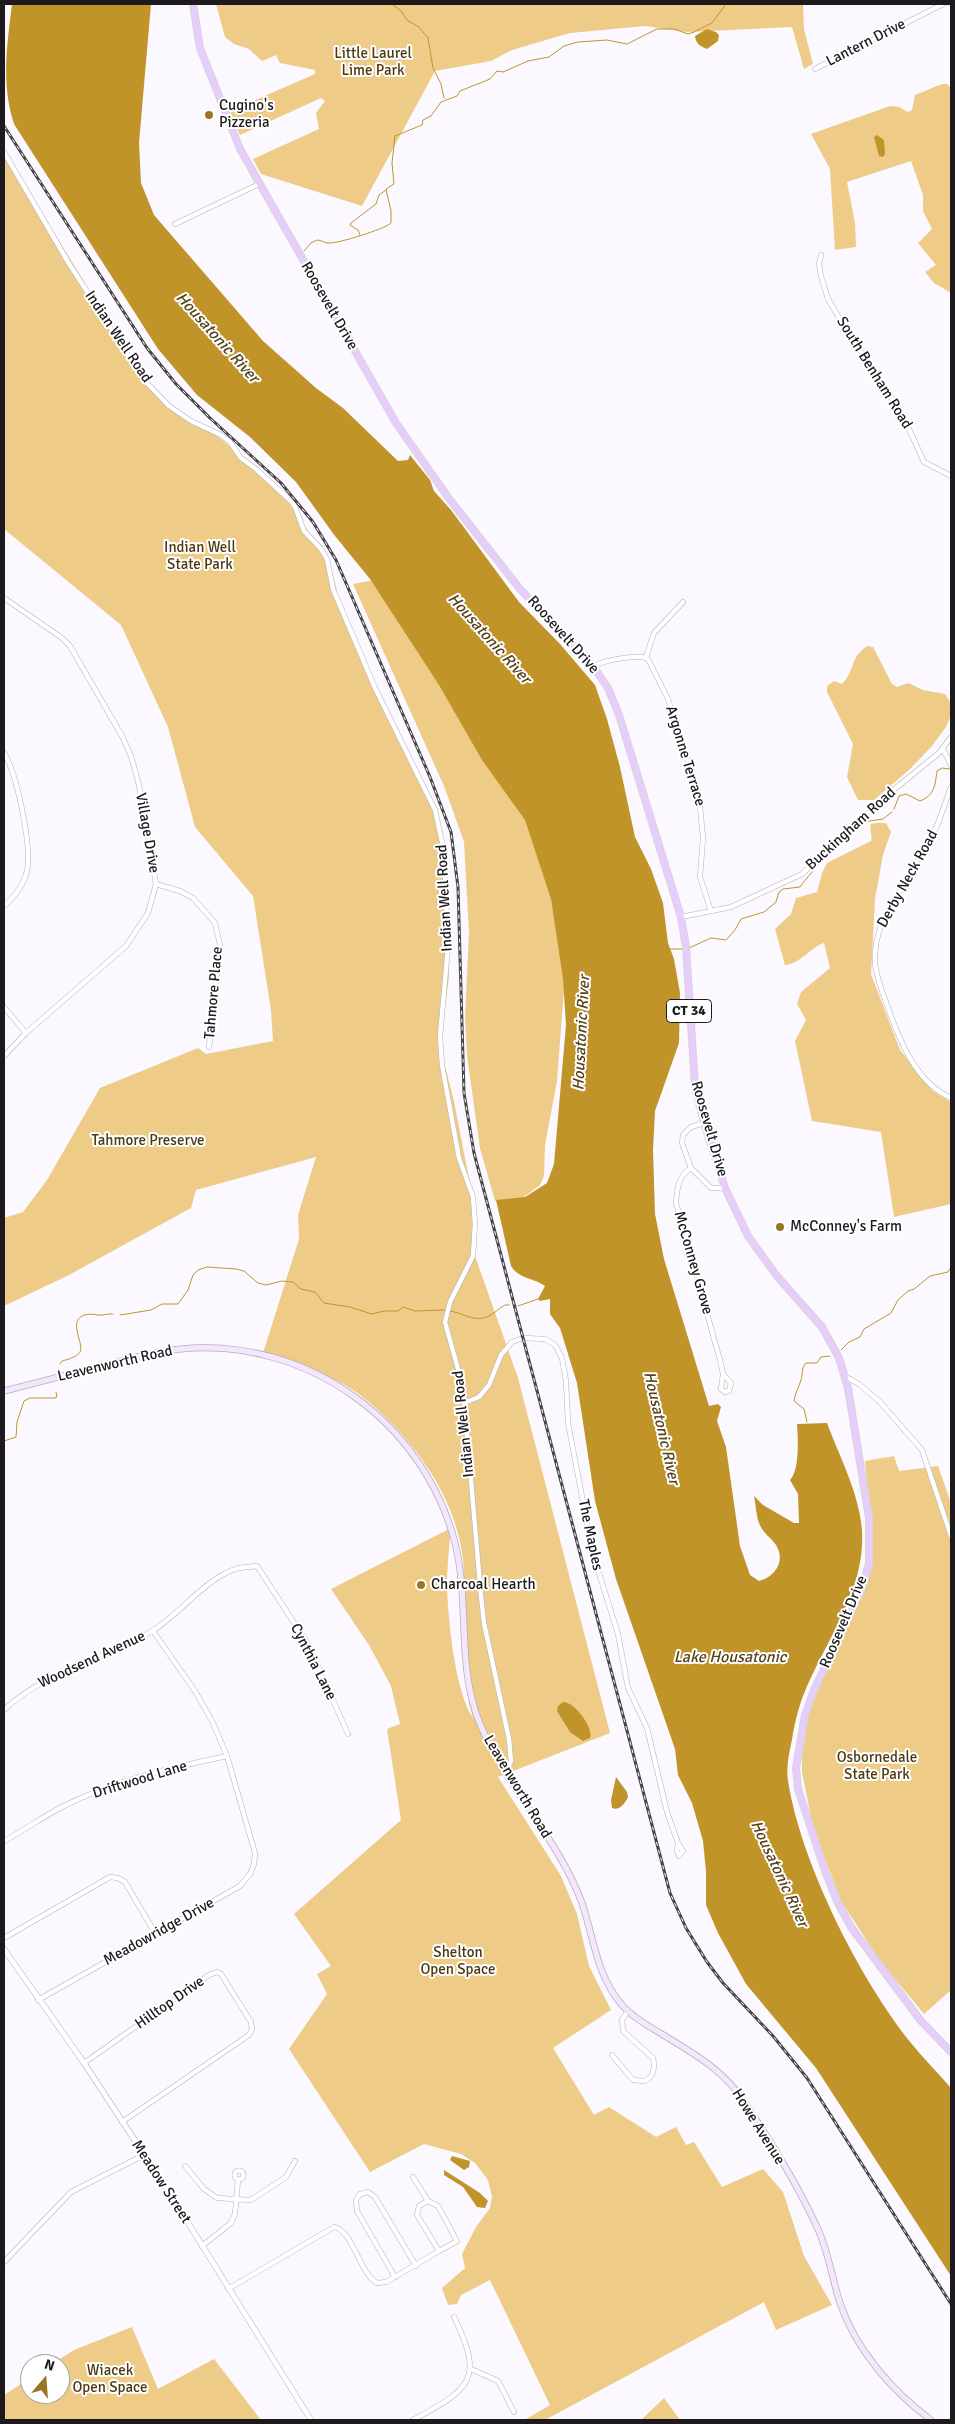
<!DOCTYPE html>
<html>
<head>
<meta charset="utf-8">
<style>
	body { margin:0 }
	#map { position:relative; width:955px; height:2424px; overflow:hidden; background:#fbf8ff; font-family:Signika,sans-serif }
	canvas { display:block }
	.frame { position:absolute; inset:0; border:5px solid #1c1a1d; pointer-events:none }
	.north { position:absolute; left:20px; top:2354px; width:50px; height:50px; box-sizing:border-box; background:#fff; border:1px solid #a4a3a5; border-radius:50%; rotate:18deg; font-size:14px; font-weight:700; line-height:20px; text-align:center; color:#1c1a1d }
	.north::after { content:''; display:block; margin:auto; width:18px; height:22px; background:#9b7622; clip-path:polygon(50% 0,100% 100%,50% 72%,0 100%) }
</style>
</head>
<body>
<div id="map">
<canvas width="955" height="2424"></canvas>
<div class="frame"></div>
<div class="north">N</div>
</div>
<script>
const ctx = document.querySelector('canvas').getContext('2d');
ctx.lineJoin = 'round';
function fillPath(path, color) { ctx.fillStyle = color; ctx.fill(path, 'evenodd'); }
function stroke(path, color, width, dash) { ctx.strokeStyle = color; ctx.lineWidth = width; ctx.lineCap = dash ? 'butt' : 'round'; ctx.setLineDash(dash || []); ctx.stroke(path); }
function write(font, color, halo, rows, align = 'center') {
  ctx.font = font + ' Signika,sans-serif'; ctx.lineWidth = 4; ctx.setLineDash([]); ctx.textBaseline = 'middle'; ctx.strokeStyle = halo; ctx.fillStyle = color; for (const [text, x, y, turn = 0] of rows) {
    ctx.save(); ctx.translate(x, y); ctx.rotate((+turn || 0) * Math.PI / 180); ctx.textAlign = isNaN(turn) ? turn : align; if (halo) ctx.strokeText(text, 0, 0); ctx.fillText(text, 0, 0); ctx.restore();
  }
}
fillPath(new Path2D(`
	M216,4H803L804,29L813,64L804,69L792,27L687,32L645,26L570,33L512,50L491,61L435,71L362,206L261,174L253,159L319,129L316,113L325,101L321,98L240,135L230,111L315,74V70L280,63L276,55L262,61L249,49L234,44L225,37Z
	M942,84H947L951,88V293L934,283L925,272L936,265L918,243L932,229L923,211V195L911,161L847,182L855,223L856,247L835,250L830,169L811,134L890,106L899,107L908,112L912,110L915,95Z
	M4,152L85,283L97,308L151,388L186,418L211,431L277,485L326,558L331,568L339,599L390,718L435,809L443,833L449,977L443,1022L442,1054L454,1101L472,1194L477,1226L474,1253L518,1378L610,1733L498,1777L561,1876L577,1914L589,1966L611,2010L553,2048L594,2115L609,2107L656,2137L676,2127L686,2145L694,2142L722,2187L763,2169L783,2192L804,2256L832,2305L776,2330L764,2302L545,2420L526,2419L550,2405L490,2280L461,2295L457,2304L448,2305L442,2288L465,2268L462,2254L476,2227L490,2208L492,2197L488,2180L475,2163L461,2154L424,2144L370,2172L289,2049L327,1994L317,1974L331,1966L294,1914L401,1820L387,1729L400,1724L391,1686L369,1645L331,1589L451,1528C449,1547 447,1567 447,1586C448,1619 455,1692 473,1718L469,1703C466,1671 461,1637 461,1605C461,1590 465,1574 463,1559C456,1495 410,1434 360,1395C333,1374 296,1364 263,1353L299,1239L298,1215L316,1157L196,1190L191,1208L67,1276L4,1306V1218L23,1212L47,1180L100,1088L198,1048L206,1054L273,1041L271,1010L253,896L195,827L168,727L121,625L4,529Z
	M375,580L539,832L565,976L557,1081L545,1145L544,1176L540,1185L520,1200L506,1202L495,1201L480,1148L467,1056L465,1017L469,933L464,842L444,786L353,584Z
	M867,646L873,647L892,684L897,687L908,683L923,690L945,694L951,703V715L946,727L932,746L909,770L874,800H858L847,777L853,744L827,692V686L834,681L842,684C857,668 848,660 867,646Z
	M876,823H886L891,832L883,855L875,899L871,974L900,1050L933,1091L951,1102V1204L894,1217L881,1132L812,1121L795,1041L806,1020L797,1004L801,992L830,968L824,943C809,948 802,963 785,965L775,929L791,914L796,898L817,892L822,873L827,863L871,841C873,835 869,831 871,824Z
	M894,1456L899,1471L938,1466L951,1503V1990L924,2014L880,1961L841,1901L813,1827L802,1772V1737L808,1711L869,1569L873,1552L865,1461Z
	M132,2327L158,2389L214,2359L261,2420H4V2395L30,2378V2394H60V2364H52L74,2350Z
	M664,2398L680,2420H641Z`), '#ec8');
fillPath(new Path2D(`
	M12,4H151L139,143L141,183L154,215L263,341L316,388L343,408L398,461L408,460L410,455L430,480L434,491L451,510L519,602L560,644L595,685L607,719L620,767L635,837L651,869L663,903L668,943L674,959L680,993L679,1043L655,1111L653,1150L655,1214L664,1259L709,1406L718,1404L721,1407L717,1421L726,1447L740,1546L750,1575L759,1581C775,1577 786,1561 776,1545C770,1536 764,1535 759,1523C756,1515 756,1505 754,1496L763,1505L794,1523H799L798,1494L790,1480C800,1470 798,1438 797,1424L827,1423C840,1458 859,1493 862,1530C866,1592 824,1642 803,1696C798,1709 794,1726 792,1740C789,1752 786,1769 788,1781C801,1863 859,1978 911,2043C923,2058 938,2073 951,2088V2276L816,2068L746,1984L718,1933L706,1905V1871L703,1841L692,1803L678,1775L675,1749L616,1579L595,1501L577,1383L560,1328L550,1314V1299L540,1301L538,1299L545,1286C534,1278 519,1279 511,1266L496,1200L525,1197L547,1183L554,1164L566,1025L563,979L551,899L525,820L482,760L439,685L370,579L335,536L296,482L250,437L197,395L158,349L14,124C1,82 7,46 12,4Z
	M707,29L716,32L719,35L718,41L707,49C700,46 696,44 695,36Z
	M877,135L884,140L885,154L883,157L879,156L874,137Z
	M563,1702C574,1701 594,1728 590,1738L583,1741L570,1732L557,1711L558,1706Z
	M616,1777L627,1792L628,1797C625,1804 619,1811 612,1808L611,1800Z
	M452,2156L470,2161L469,2167L464,2170L450,2160Z
	M444,2170L480,2193L488,2201L485,2208L477,2207L463,2187L444,2175Z`), '#c1942a');
stroke(new Path2D(`
	M392,4L401,11L407,20L419,27L428,38L433,68L441,84L444,98
	M360,235L358,230L350,225L351,223L376,204L379,195L386,190
	M304,251L311,243L317,240C322,240 324,243 328,243C337,244 385,229 391,223V211L386,189L394,184L392,163L395,136L422,125L423,120L431,116L441,102L457,96L460,91L490,79L497,71L503,72L528,61L549,57L564,46L578,42L607,40L627,44L657,29H674L688,34L694,32L712,23L726,4
	M894,809L899,796L906,794L920,801C935,795 935,785 937,771L942,768L950,769
	M689,948L711,938L726,940L735,930L741,919L764,912L776,902L779,892L783,889L800,887C806,878 812,873 818,865L863,822L883,819L892,812
	M668,949H683
	M518,1306L538,1299
	M450,1311C463,1313 475,1323 489,1316C494,1314 499,1308 505,1305H509
	M120,1315L151,1310L162,1304H178L188,1290L193,1275L198,1270L207,1267L236,1269L244,1271L258,1283L266,1285L282,1281L293,1282L301,1289L315,1292L324,1303L350,1307L372,1314L384,1311H398L403,1307L415,1311L446,1310
	M841,1350L849,1342L860,1337L864,1329L891,1313L898,1300L908,1291L914,1289L930,1276L948,1272L951,1267
	M60,1364L62,1361C89,1354 80,1348 77,1330C74,1314 88,1313 98,1315C103,1316 108,1313 113,1314
	M807,1422L804,1409L794,1401C795,1393 799,1387 801,1380C803,1373 801,1369 806,1363H817L821,1357L830,1356
	M4,1441L16,1437L17,1422L24,1401L30,1398H54L57,1397L56,1392`), '#c1942a', 1);
const minor = new Path2D(`
	M815,69L943,4
	M4,152L68,262L144,380L169,406L191,421L221,435L230,442L241,458L256,469L294,504L304,531L321,549L327,559L333,589L375,688L435,810L444,851L448,947L440,1036L442,1065L459,1158L473,1197L475,1224L473,1256L450,1302L445,1322L463,1387L481,1596L484,1623L509,1739L511,1761L506,1772
	M175,224L259,184
	M821,255L819,264L821,276L828,299L838,316L902,414L924,462L951,476
	M4,598L62,638L70,646L122,736L131,756L139,785L156,884L148,913L126,946L26,1033L4,1056
	M646,657L654,633L683,602
	M593,666C603,661 639,653 648,659L668,699L699,796L703,838L700,877L711,911
	M943,749L951,765
	M4,753C17,774 32,846 27,871C24,885 14,897 4,906
	M951,787L937,826L884,919C877,934 874,948 875,964C877,978 882,992 887,1005C899,1039 915,1082 951,1098
	M156,884L180,891L193,898L215,923L220,945L209,1047
	M681,917L731,907L802,874L886,796L939,753L951,737
	M4,1007L26,1033
	M691,1168L682,1143L683,1135L691,1127L704,1123
	M723,1374L731,1383L729,1391L725,1392L721,1389L723,1374L720,1360L676,1203C677,1189 678,1176 691,1168L711,1188H725
	M846,1377L859,1384L880,1402L922,1450L951,1536
	M464,1403L479,1397L489,1385L501,1355L512,1342L523,1338L545,1339L555,1345L562,1358L566,1381L568,1423L593,1554L618,1634L628,1688L647,1728L667,1812L678,1843L677,1851L679,1856L683,1851L678,1843
	M4,1710C44,1671 105,1661 152,1631C179,1615 204,1580 235,1569C241,1567 250,1567 257,1566L308,1644L348,1734
	M4,1841C23,1831 41,1818 60,1808C112,1781 170,1768 227,1756
	M4,1938L110,1877L118,1878L125,1882L155,1933
	M38,2000L240,1886L250,1874L254,1864L255,1853L227,1756L213,1723L195,1691L153,1631
	M612,2055L633,2080L644,2081C654,2078 655,2067 653,2058L623,2031L622,2020L628,2011
	M84,2063L209,1975L217,1972L221,1974L251,2022L252,2029L249,2035L122,2122
	M185,2166L204,2189L217,2198L251,2200L286,2177L295,2161
	M234.5 2175a4.5 4.5 0 1 1 9 0a4.5 4.5 0 1 1-9 0Z
	M413,2177L428,2201
	M428,2201L438,2206L457,2241L439,2251L417,2215L419,2206Z
	M202,2246L231,2223L235,2214L238,2180
	M4,2262L71,2192L144,2155
	M395,2277L357,2211L356,2200L360,2194L368,2192L375,2197L416,2266
	M228,2289L334,2227C352,2229 360,2274 377,2283L386,2282L439,2251
	M471,2369L498,2381L514,2412
	M413,2420C470,2389 485,2380 454,2317`);
const tertiary = new Path2D(`
	M4,1949L84,2063L172,2197L311,2420`);
const secondary = new Path2D(`
	M4,1391C37,1383 70,1374 104,1365C129,1359 155,1351 181,1349C307,1337 424,1422 455,1543C470,1602 456,1667 480,1724C506,1787 558,1838 582,1903C594,1938 596,1975 622,2005C632,2017 647,2025 660,2033C693,2053 724,2070 745,2103C770,2140 798,2186 817,2227C828,2250 832,2278 840,2303C856,2350 892,2391 931,2420`);
const primary = new Path2D(`
	M193,4L200,48L240,149L396,423L450,500L520,589L593,666L608,688L619,715L681,917L686,947L695,1086L704,1123L725,1188L748,1236L776,1275L822,1327L839,1358L848,1388L869,1518V1564L862,1588L814,1690L805,1715L796,1768L798,1789L825,1871L837,1901L851,1927L921,2021L951,2052`);
stroke(minor, '#b3b0b6', 5.5);
stroke(tertiary, '#b3b0b6', 6);
stroke(secondary, '#b3b0b6', 7);
stroke(primary, '#d6d6d6', 8);
stroke(minor, '#fff', 4.5);
stroke(tertiary, '#fff', 5);
stroke(secondary, '#f3e6fd', 5.5);
stroke(primary, '#e7cdfb', 6);
const rail = new Path2D(`
	M4,126L147,348L176,384L210,418L281,483L313,522L336,560L430,777L451,832L458,887L464,1093L474,1153L670,1893L686,1928L707,1962L723,1983L773,2036L807,2078L951,2304`);
stroke(rail, '#474448', 3);
stroke(rail, '#fff', 1, [4]);
for (const [x, y, r, color] of [
	[209,115,5,"#9b7622"],
	[780,1227,5,"#9b7622"],
	[421,1585,5,"#9b7622"]
]) { const dot = new Path2D(); dot.arc(x, y, r, 0, 2 * Math.PI); ctx.fillStyle = color; ctx.fill(dot); stroke(dot, '#fff', 2); }
for (const [x, y, w] of [
	[689,1011,45]
]) { const box = new Path2D(); box.roundRect(x - w / 2, y - 11.5, w, 23, 4); ctx.fillStyle = '#fff'; ctx.fill(box); stroke(box, '#1c1a1d', 1); }
write('bold 14px', '#1c1a1d', null, [
	["CT 34",689,1011]
]);
write('15px', '#1c1a1d', '#fff', [
	["Lantern Drive",866,43,-27],
	["Roosevelt Drive",329,306,60],
	["Indian Well Road",118,337,56],
	["South Benham Road",874,373,58],
	["Roosevelt Drive",563,635,48],
	["Argonne Terrace",685,756,73],
	["Buckingham Road",851,829,-42],
	["Village Drive",147,833,80],
	["Derby Neck Road",908,879,-61],
	["Indian Well Road",445,898,-93],
	["Tahmore Place",214,993,-85],
	["Roosevelt Drive",709,1129,74],
	["McConney Grove",693,1263,74],
	["Leavenworth Road",115,1364,-13],
	["Indian Well Road",464,1424,-96],
	["The Maples",590,1535,78],
	["Roosevelt Drive",844,1622,-67],
	["Woodsend Avenue",92,1660,-25],
	["Cynthia Lane",313,1662,63],
	["Driftwood Lane",140,1780,-17],
	["Leavenworth Road",517,1787,59],
	["Meadowridge Drive",159,1932,-29],
	["Hilltop Drive",170,2003,-35],
	["Howe Avenue",758,2127,58],
	["Meadow Street",161,2182,57]
]);
write('15px', '#4c390f', '#fff', [
	["Little Laurel",373,54],
	["Lime Park",373,71],
	["Indian Well",200,548],
	["State Park",200,565],
	["Tahmore Preserve",148,1141],
	["Osbornedale",877,1758],
	["State Park",877,1775],
	["Shelton",458,1953],
	["Open Space",458,1970],
	["Wiacek",110,2371],
	["Open Space",110,2388]
]);
write('15px', '#1c1a1d', '#fff', [
	["Cugino's",219,106],
	["Pizzeria",219,123],
	["McConney's Farm",790,1227],
	["Charcoal Hearth",431,1585]
], 'left');
write('italic 16px', '#58441b', '#fff', [
	["Housatonic River",217,338,48],
	["Housatonic River",489,639,48],
	["Housatonic River",582,1033,-87],
	["Housatonic River",661,1428,77],
	["Lake Housatonic",730,1658],
	["Housatonic River",779,1874,65]
]);
</script>
</body>
</html>
